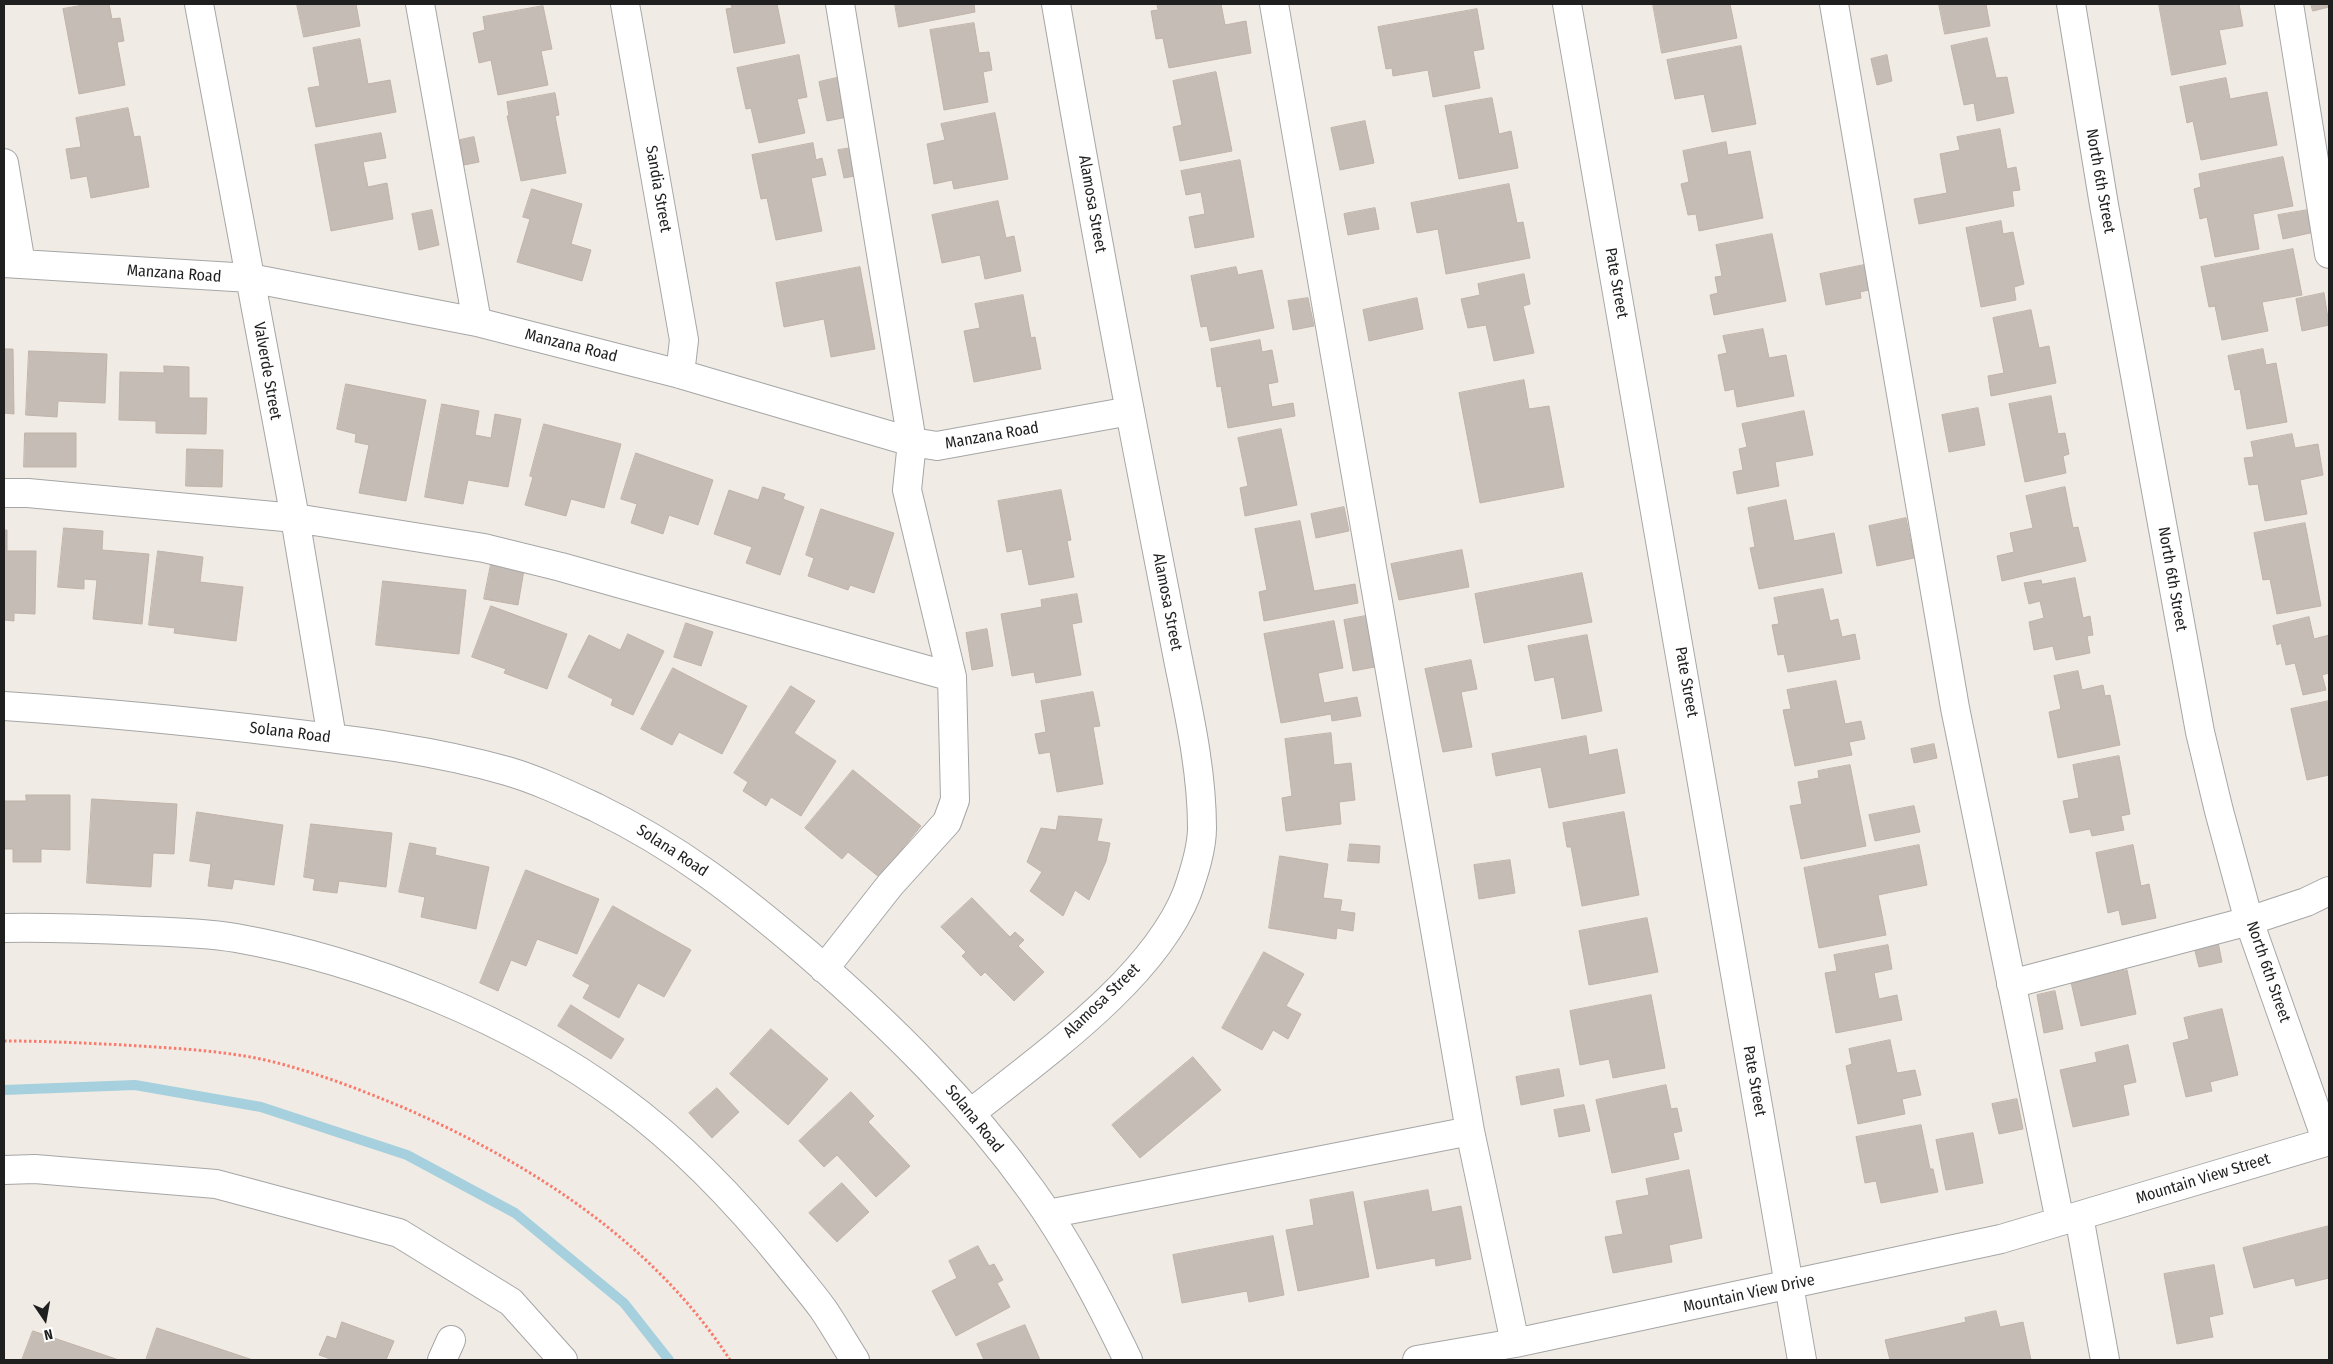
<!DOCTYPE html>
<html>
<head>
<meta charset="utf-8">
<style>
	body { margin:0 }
	#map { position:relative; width:2333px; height:1364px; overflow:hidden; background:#f0ece5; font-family:"Fira Sans Condensed",sans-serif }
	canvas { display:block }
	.frame { position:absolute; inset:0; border:5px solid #1f1f1f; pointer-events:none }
	.north { position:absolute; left:20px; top:1294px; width:50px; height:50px; -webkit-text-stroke:4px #fff; paint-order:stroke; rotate:168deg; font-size:14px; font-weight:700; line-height:20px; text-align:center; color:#1f1f1f }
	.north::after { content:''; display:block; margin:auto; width:18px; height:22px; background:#1f1f1f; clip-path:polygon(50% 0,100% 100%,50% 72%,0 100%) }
</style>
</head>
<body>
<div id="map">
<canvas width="2333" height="1364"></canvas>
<div class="frame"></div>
<div class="north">N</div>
</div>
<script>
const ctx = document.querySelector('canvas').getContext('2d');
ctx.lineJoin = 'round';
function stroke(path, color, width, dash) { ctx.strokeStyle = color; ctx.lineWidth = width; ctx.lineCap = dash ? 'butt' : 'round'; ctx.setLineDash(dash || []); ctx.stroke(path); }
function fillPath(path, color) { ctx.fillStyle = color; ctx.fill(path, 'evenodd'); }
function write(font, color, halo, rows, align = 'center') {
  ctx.font = font + ' "Fira Sans Condensed",sans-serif'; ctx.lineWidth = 4.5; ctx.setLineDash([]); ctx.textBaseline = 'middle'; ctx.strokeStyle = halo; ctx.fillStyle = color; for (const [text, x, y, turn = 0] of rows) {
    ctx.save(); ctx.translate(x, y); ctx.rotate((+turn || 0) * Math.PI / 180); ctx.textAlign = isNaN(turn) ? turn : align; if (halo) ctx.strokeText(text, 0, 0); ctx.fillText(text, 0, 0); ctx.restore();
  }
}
stroke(new Path2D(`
	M4,1090L135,1085L261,1107L407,1155L515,1213L624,1303L669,1360`), '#a6d0dd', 10);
const building = new Path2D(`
	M89,4H109L112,19L120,18L124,41L117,42L125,85L79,94L63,9Z
	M297,4H356L360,26L304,37Z
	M731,4H777L785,43L734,53L726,9L732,8Z
	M895,4H974L975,12L899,27Z
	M1157,4H1221L1225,25L1246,21L1251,53L1169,68L1163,38L1156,39L1151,11L1158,10Z
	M1653,4H1730L1737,38L1662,53Z
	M1939,4H1986L1990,26L1945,34Z
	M2159,4H2239L2243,26L2219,30L2226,64L2172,75Z
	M2311,4H2329V7L2313,11Z
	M543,6L552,49L541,51L548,85L498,95L491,60L479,63L473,33L485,30L483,17Z
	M1477,9L1484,49L1473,51L1480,88L1433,97L1428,70L1393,76L1392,68L1386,69L1378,27Z
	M974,23L979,53L989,52L992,70L983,72L988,102L944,110L930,30Z
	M1987,38L1996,78L2007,77L2014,113L1977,121L1974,103L1964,105L1951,46Z
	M360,39L368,84L390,80L396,112L316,127L308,88L320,86L313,48Z
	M1741,46L1756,124L1712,132L1704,94L1675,99L1667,60Z
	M799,55L807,97L797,99L805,133L759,143L751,108L746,109L737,68Z
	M1887,55L1892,81L1877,85L1871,59Z
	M1216,72L1232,151L1180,161L1173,127L1182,125L1173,81Z
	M845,76L853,116L827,121L819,82Z
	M2226,78L2230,99L2267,92L2277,145L2201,160L2193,121L2187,123L2180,87Z
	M555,93L559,115L555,116L566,173L521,181L507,116H509L507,102Z
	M1492,98L1499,134L1511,131L1518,168L1459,179L1445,106Z
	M128,108L134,137L140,136L149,187L91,198L87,176L71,179L66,149L81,147L76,118Z
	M995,113L1008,179L954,189L952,180L934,184L927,144L945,140L941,124Z
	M1365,121L1374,163L1340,170L1331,128Z
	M2000,129L2007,169L2016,167L2020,190L2012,191L2014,206L1919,224L1914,199L1947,193L1940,154L1960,150L1957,137Z
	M381,133L386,158L363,162L368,187L387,183L393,219L331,231L315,145Z
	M474,137L479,162L464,165L460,140Z
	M1726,142L1728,155L1750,151L1763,218L1699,231L1696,214L1688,215L1681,184L1689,182L1683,151Z
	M813,143L816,160L822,158L826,175L811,178L822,231L776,240L767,198L761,199L752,155Z
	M860,147L865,174L844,178L838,150Z
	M2283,157L2293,206L2253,214L2259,249L2215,257L2207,217L2200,219L2194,189L2201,187L2199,174Z
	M1240,160L1254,237L1195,248L1189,217L1205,214L1201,192L1186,195L1181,171Z
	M1509,184L1517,223L1523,222L1530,258L1446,274L1438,229L1417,233L1411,203Z
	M532,189L582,204L571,244L591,250L582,281L517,262L530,219L523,217Z
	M998,201L1006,238L1014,236L1021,271L985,279L980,255L942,263L932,215Z
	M1375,208L1379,229L1348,235L1344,214Z
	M2314,209L2319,231L2283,239L2278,215Z
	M432,210L439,245L419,250L412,214Z
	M2001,221L2003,234L2013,232L2024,284L2014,287L2016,300L1981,307L1966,228Z
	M1772,234L1786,301L1714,315L1710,295L1718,293L1715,277L1722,276L1716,245Z
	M2293,249L2302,295L2262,302L2268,331L2222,340L2215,306L2209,307L2201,267Z
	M1869,264L1873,289L1860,292L1861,298L1826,305L1820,274Z
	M860,267L875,349L831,357L824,319L784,327L776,283Z
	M1236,267L1238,275L1262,270L1274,328L1210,341L1207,326L1201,327L1191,276Z
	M1524,274L1530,304L1523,306L1534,353L1494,361L1486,325L1468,328L1461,299L1480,295L1478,284Z
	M2324,293L2329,325L2302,331L2296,299Z
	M1023,295L1031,338L1035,337L1041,369L974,382L964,331L980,328L975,304Z
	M1308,298L1314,326L1293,330L1288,301Z
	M1417,298L1423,329L1369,341L1363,310Z
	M2031,310L2039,348L2049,346L2056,383L1991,396L1988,376L2004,373L1993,318Z
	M1763,329L1769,358L1786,355L1794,396L1737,407L1734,389L1725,391L1718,355L1727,353L1723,336Z
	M1260,340L1262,352L1272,350L1278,382L1268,384L1272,407L1293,403L1295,416L1228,428L1221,386L1217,387L1211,349Z
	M4,349H13L14,414L4,413Z
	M2263,349L2266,365L2276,363L2287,422L2247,429L2240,389L2235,390L2228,356Z
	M29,351L107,354L105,403L58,401L57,417L26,415Z
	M164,366L189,367V398H207L206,434L156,433V421L119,420L120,372L164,373Z
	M1524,380L1529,409L1549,406L1564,487L1480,503L1459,393Z
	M346,384L426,400L406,501L359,493L369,445L355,442L356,434L337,429Z
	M2051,396L2058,434L2065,433L2069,454L2063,456L2066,473L2025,482L2009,404Z
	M442,404L479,411L475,435L491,438L495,414L521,419L508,487L468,480L463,504L425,497Z
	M1978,408L1985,445L1949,452L1942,415Z
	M1804,411L1813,455L1775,462L1779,486L1737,494L1733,472L1743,470L1739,449L1747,447L1742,424Z
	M544,424L621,444L604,508L571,499L566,516L525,505L533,477L530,476Z
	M1281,429L1297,505L1245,516L1240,488L1248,486L1238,438Z
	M25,433H76V467H24Z
	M2292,434L2295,448L2318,444L2323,475L2300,480L2307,514L2265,521L2258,484L2249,485L2244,458L2254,457L2251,442Z
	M187,449L223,450L222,487L186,486Z
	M636,453L713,480L698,525L669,515L663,534L631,523L637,504L621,499Z
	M763,487L785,494L783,499L804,507L780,575L746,563L752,547L714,534L729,490L758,500Z
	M2065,487L2073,528L2078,527L2086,561L2002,581L1997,556L2014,552L2010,533L2033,528L2026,496Z
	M1061,490L1071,540L1067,541L1074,577L1029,585L1022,549L1007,552L998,501Z
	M1786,500L1794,541L1834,533L1842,573L1759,589L1750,548L1755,547L1748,508Z
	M1344,507L1349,531L1316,538L1311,514Z
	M821,509L894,533L874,593L850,585L848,590L808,576L814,558L806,555Z
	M1906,518L1914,558L1877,566L1869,526Z
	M1300,521L1314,591L1355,584L1358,603L1264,621L1259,592L1267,590L1255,529Z
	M2305,523L2321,606L2277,614L2270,579L2263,580L2254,533Z
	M64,528L103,531L102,550L149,554L142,624L93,619L97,580L84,579V589L58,587Z
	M4,530H7V551H36L35,614L14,613V621L4,620Z
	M1462,550L1469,587L1399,600L1391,564Z
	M158,551L203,557L200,582L243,587L236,641L174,633L175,628L149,625Z
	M491,564L524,570L518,605L484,599Z
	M1582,573L1592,622L1484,643L1475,594Z
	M2075,578L2083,618L2090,616L2093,635L2087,636L2090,653L2056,660L2053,646L2034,650L2029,622L2044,618L2040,601L2029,604L2024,583L2041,580L2042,584Z
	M383,581L466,590L459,654L376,645Z
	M1823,589L1830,621L1838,619L1842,637L1855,634L1860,659L1788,672L1784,654L1778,655L1772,625L1779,624L1774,598Z
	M1077,594L1082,622L1072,624L1081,675L1036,683L1034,672L1012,676L1001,614L1042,607L1041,600Z
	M491,606L567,634L547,689L504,673L506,669L472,657Z
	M1371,615L1380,666L1353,671L1344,620Z
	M2309,617L2314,639L2329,635V673L2322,675L2326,690L2303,695L2295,663L2286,665L2281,643L2277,645L2273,626Z
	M1334,621L1343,668L1318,673L1324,703L1357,697L1361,716L1332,721L1331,714L1281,723L1264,634Z
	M686,623L713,632L701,666L674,657Z
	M987,629L993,666L972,670L966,633Z
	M628,634L664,651L633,715L611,705L613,699L568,677L589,635L620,650Z
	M1587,635L1602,711L1562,719L1554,677L1535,681L1528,646Z
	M1471,660L1477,689L1461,692L1472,747L1443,752L1425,669Z
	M673,668L747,706L722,754L679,732L672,745L641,729Z
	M2078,671L2082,690L2103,685L2105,696L2110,695L2120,745L2058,758L2049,712L2061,709L2054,676Z
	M1836,681L1845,724L1861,721L1865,739L1849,742L1852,755L1795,766L1783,710L1791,709L1787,690Z
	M791,686L815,701L794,733L836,761L801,816L771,797L766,806L743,791L748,782L734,773Z
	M1093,692L1100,726L1093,727L1103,784L1057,792L1050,752L1039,754L1035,734L1046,732L1041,701Z
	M2329,701V775L2307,780L2291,709Z
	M1331,733L1334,765L1351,763L1355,800L1339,802L1341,824L1286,831L1282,798L1292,796L1285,739Z
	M1586,736L1589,755L1617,749L1625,793L1549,808L1541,767L1496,776L1492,754Z
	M1934,744L1937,758L1914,763L1911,749Z
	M2119,756L2130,814L2121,816L2124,830L2092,836L2090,829L2070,833L2063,801L2079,798L2073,765Z
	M1850,765L1866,846L1801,859L1790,806L1802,804L1798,782L1819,778L1818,771Z
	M853,770L921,826L879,877L848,852L842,859L805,828Z
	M26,795H70V850L41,849V862H13V849H4V801H26Z
	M92,799L177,804L174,854L153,853L151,887L87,883Z
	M1914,806L1920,832L1875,841L1869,815Z
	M197,812L283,825L274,885L234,879L232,889L208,886L211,864L190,861Z
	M1624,812L1639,895L1582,906L1571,847H1567L1563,823Z
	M1059,816L1102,819L1097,841L1110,843L1106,861L1089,900L1075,890L1063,916L1030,891L1042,872L1027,862L1041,828L1056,830Z
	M311,824L392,833L386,887L339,881L337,893L313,890L315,879L304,877Z
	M410,843L436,848L435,855L489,867L476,929L421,917L425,897L399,892Z
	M1350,844L1380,846L1379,863L1348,861Z
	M1919,845L1927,885L1878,895L1886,935L1819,948L1804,868Z
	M2133,845L2141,886L2149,884L2156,918L2122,925L2119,910L2108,913L2096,853Z
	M1280,856L1328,864L1323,898L1342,900L1340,911L1355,913L1353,931L1337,928L1336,939L1269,928Z
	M1510,860L1515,893L1479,899L1474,865Z
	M526,870L599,899L577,954L537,939L526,966L511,960L498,991L480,983Z
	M972,898L1010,937L1015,932L1024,940L1018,946L1044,972L1014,1001L985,972L981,976L962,956L966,952L941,927Z
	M613,906L691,950L664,997L638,983L619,1018L583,998L590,985L573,976Z
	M1647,918L1658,972L1589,985L1579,931Z
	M2218,942L2222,962L2199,967L2194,947Z
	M1888,945L1892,969L1874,973L1879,999L1897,995L1902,1020L1836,1033L1825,973L1837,971L1834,955Z
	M1264,952L1304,974L1286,1006L1301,1014L1288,1039L1273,1030L1262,1050L1222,1028Z
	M2127,970L2136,1014L2081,1026L2071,982Z
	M2055,991L2063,1029L2044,1033L2037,995Z
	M1651,995L1665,1068L1613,1078L1609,1059L1580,1065L1570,1011Z
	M571,1005L624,1039L611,1059L558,1026Z
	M2222,1009L2238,1075L2210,1082L2212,1091L2186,1097L2173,1043L2189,1039L2184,1018Z
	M771,1029L828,1079L788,1125L730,1074Z
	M1890,1040L1897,1073L1915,1070L1921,1095L1902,1099L1905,1114L1858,1124L1846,1066L1852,1064L1849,1049Z
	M2128,1045L2136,1082L2123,1085L2129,1115L2073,1127L2060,1070L2097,1062L2095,1053Z
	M1193,1057L1221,1090L1140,1158L1112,1125Z
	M1559,1069L1564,1096L1521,1105L1516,1077Z
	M1666,1085L1671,1109L1677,1108L1682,1131L1673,1133L1679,1159L1612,1173L1596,1100Z
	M717,1088L739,1112L712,1138L689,1113Z
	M851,1092L874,1116L868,1122L910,1166L876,1197L837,1155L824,1167L799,1141Z
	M2017,1099L2023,1129L1999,1134L1992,1104Z
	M1584,1105L1590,1131L1559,1137L1554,1110Z
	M1921,1125L1930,1169H1933L1938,1192L1881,1203L1876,1181L1865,1183L1856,1137Z
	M1973,1133L1983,1183L1946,1190L1936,1140Z
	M1689,1170L1702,1238L1669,1245L1672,1262L1613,1273L1605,1237L1623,1234L1616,1201L1649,1195L1646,1179Z
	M842,1183L869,1212L837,1242L809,1213Z
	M1428,1190L1432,1212L1461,1206L1471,1259L1436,1266L1435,1258L1377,1269L1364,1202Z
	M1353,1192L1369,1277L1298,1291L1286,1230L1314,1225L1310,1200Z
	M2329,1226V1278L2296,1286L2294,1278L2254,1288L2243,1248Z
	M1273,1236L1284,1295L1249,1302L1247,1291L1182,1303L1173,1255Z
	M978,1246L989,1266L994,1264L1003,1280L997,1283L1010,1307L956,1336L932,1291L957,1278L949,1261Z
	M2214,1265L2223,1314L2209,1317L2213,1337L2177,1344L2164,1274Z
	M1996,1311L2000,1327L2023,1322L2031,1360H1890L1885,1340L1966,1322L1965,1318Z
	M342,1322L394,1341L386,1360H328V1358L319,1355L327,1336L336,1339Z
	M1025,1325L1040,1360H984L977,1344Z
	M157,1328L253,1360H146Z
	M33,1331L119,1360H22Z`);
fillPath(building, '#c4bcb5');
stroke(building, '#c1b3a8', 1);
const minor = new Path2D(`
	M199,4L295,518L332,738
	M420,4L477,322
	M625,4L684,340L680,374
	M1274,4L1470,1131L1515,1343
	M1567,4L1802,1360
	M1834,4L1955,708L2060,1221
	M2071,4L2104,205L2200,732L2219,811L2249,921L2327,1142
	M2289,4L2329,254
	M4,163L21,264
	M4,263L250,278L477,322L680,374L912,442L937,446L1130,411
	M4,493H28L295,518L484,548L561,567L952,677
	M4,706C96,712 189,721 281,732C357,741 433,750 507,771C538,780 567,794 597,808C679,848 739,895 808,954C891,1026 968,1102 1032,1191C1070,1244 1100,1302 1128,1360
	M4,928C51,927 98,929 145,931C175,932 206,933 236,938C366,961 513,1020 620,1099C683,1145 739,1204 788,1265C800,1280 812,1294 823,1309C834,1325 844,1343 855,1360
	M824,969L890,885L947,822L955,800L952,677L907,490L912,442L840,4
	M2011,984L2249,921L2306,902L2329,891
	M971,1113C1042,1056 1153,979 1187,893C1194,873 1202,849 1202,828C1202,771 1189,714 1178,659C1164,587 1150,515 1136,443C1108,297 1081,150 1056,4
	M4,1170L35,1169L216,1184L399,1233L511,1302L563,1360
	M1048,1214L1470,1131
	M2079,1216L2105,1360
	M442,1360L451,1340
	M1417,1360L1515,1343L2001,1239L2329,1141`);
stroke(minor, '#a6a6a6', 30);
stroke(new Path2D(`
	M4,1041C44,1041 84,1043 124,1045C170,1048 216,1050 261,1059C310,1070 356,1088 402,1107C529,1162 654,1242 730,1360`), '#f87c6e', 3, [2.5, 2.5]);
stroke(minor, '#fff', 28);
write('16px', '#1f1f1f', '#fff', [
	["North 6th Street",2100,181,80],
	["Sandia Street",658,189,80],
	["Alamosa Street",1092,204,80],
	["Manzana Road",174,274,4],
	["Pate Street",1616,283,80],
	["Manzana Road",571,346,14],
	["Valverde Street",267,371,80],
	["Manzana Road",992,436,-10],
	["North 6th Street",2172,579,80],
	["Alamosa Street",1167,602,79],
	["Pate Street",1686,682,80],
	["Solana Road",290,733,7],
	["Solana Road",672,851,33],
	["North 6th Street",2268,972,71],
	["Alamosa Street",1102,1001,-44],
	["Pate Street",1754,1081,80],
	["Solana Road",974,1119,51],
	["Mountain View Street",2203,1179,-17],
	["Mountain View Drive",1749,1294,-12]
]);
</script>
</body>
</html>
